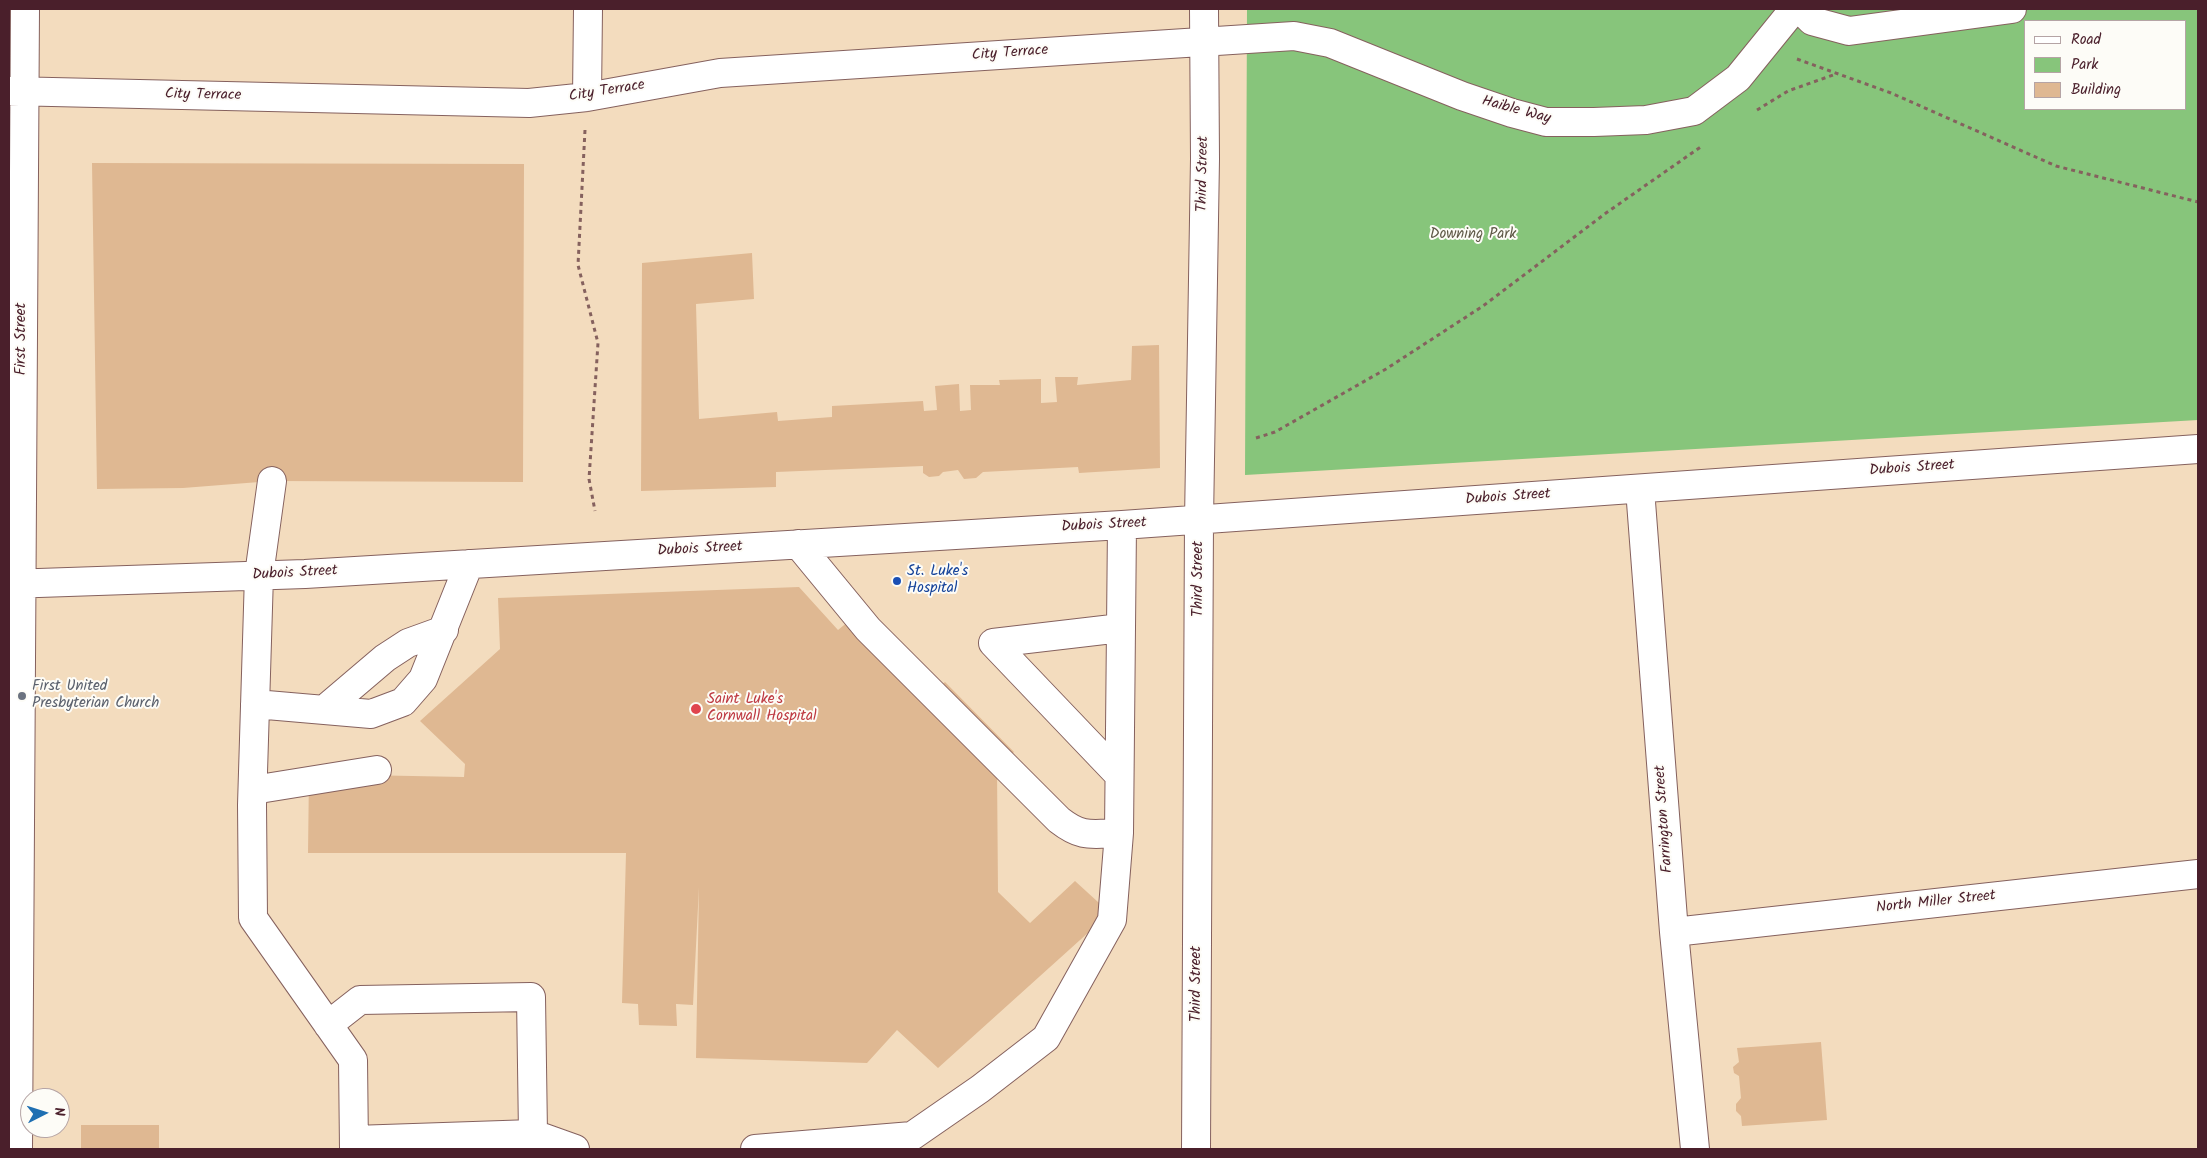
<!DOCTYPE html>
<html>
<head>
<meta charset="utf-8">
<style>
	body { margin:0 }
	#map { position:relative; width:2207px; height:1158px; overflow:hidden; background:#f3dcbe; font-family:Kalam,sans-serif }
	canvas { display:block }
	.frame { position:absolute; inset:0; border:10px solid #4a1f2b; pointer-events:none }
	.legend { position:absolute; left:2024px; top:20px; width:162px; height:90px; box-sizing:border-box; background:#fdfcf7; border:1px solid #b5a4a5; margin:0; padding:6px 9px; list-style:none; font-size:15px; color:#4a1f2b }
	.legend li { display:flex; align-items:center; gap:10px; height:25px }
	.legend b { width:25px; border:1px solid #b5a4a5 }
	.north { position:absolute; left:20px; top:1088px; width:50px; height:50px; box-sizing:border-box; background:#fdfcf7; border:1px solid #b5a4a5; border-radius:50%; rotate:85deg; font-size:14px; font-weight:700; line-height:20px; text-align:center; color:#4a1f2b }
	.north::after { content:''; display:block; margin:auto; width:18px; height:22px; background:#1f6fb2; clip-path:polygon(50% 0,100% 100%,50% 72%,0 100%) }
</style>
</head>
<body>
<div id="map">
<canvas width="2207" height="1158"></canvas>
<div class="frame"></div>
<ul class="legend">
<li><b style="height:6px;background:#fff"></b>Road</li>
<li><b style="height:14px;background:#87c57b"></b>Park</li>
<li><b style="height:14px;background:#dfb892"></b>Building</li>
</ul>
<div class="north">N</div>
</div>
<script>
const ctx = document.querySelector('canvas').getContext('2d');
ctx.lineJoin = 'round';
function fillPath(path, color) { ctx.fillStyle = color; ctx.fill(path, 'evenodd'); }
function stroke(path, color, width, dash) { ctx.strokeStyle = color; ctx.lineWidth = width; ctx.lineCap = dash ? 'butt' : 'round'; ctx.setLineDash(dash || []); ctx.stroke(path); }
function write(font, color, halo, rows, align = 'center') {
  ctx.font = font + ' Kalam,sans-serif'; ctx.lineWidth = 4; ctx.setLineDash([]); ctx.textBaseline = 'middle'; ctx.strokeStyle = halo; ctx.fillStyle = color; for (const [text, x, y, turn = 0] of rows) {
    ctx.save(); ctx.translate(x, y); ctx.rotate((+turn || 0) * Math.PI / 180); ctx.textAlign = isNaN(turn) ? turn : align; if (halo) ctx.strokeText(text, 0, 0); ctx.fillText(text, 0, 0); ctx.restore();
  }
}
fillPath(new Path2D(`
	M1247,9H2198V420L1245,475ZM2026,21H2186V109H2026Z`), '#87c57b');
fillPath(new Path2D(`
	M92,163L524,164L523,482L272,481L183,488L97,489Z
	M752,253L754,299L696,304L699,419L777,412L778,421L832,417V406L923,401L924,411L937,410L935,386L959,384L960,411L971,410L970,385H1000L999,380L1041,379V403L1057,402L1055,377H1078L1077,385L1131,380L1132,346L1159,345L1160,468L1079,473L1078,467L983,472L976,478L964,479L958,470L943,472L939,476L929,477L923,473V466L776,472V487L641,491L642,263Z
	M799,587L838,630L849,621L924,700L945,682L1014,752L997,769L998,892L1030,923L1075,881L1110,913L938,1068L897,1030L867,1063L696,1058L699,887L693,1005L676,1004L677,1026L639,1025L638,1004L622,1003L626,853H308L309,774L464,777L465,764L420,721L500,649L498,598Z
	M1821,1042L1827,1120L1742,1126L1741,1116L1736,1111V1104L1741,1098L1739,1076L1734,1073L1733,1067L1739,1062L1737,1048Z
	M81,1125H159V1149H81Z`), '#dfb892');
const minor = new Path2D(`
	M1800,9L1812,21L1849,31L2012,9
	M9,91L529,103L587,97L720,73L1294,36L1330,43L1462,96L1512,113L1546,122H1594L1646,120L1694,111L1738,78L1794,9
	M587,97L588,9
	M272,481L259,575L252,805L253,918L353,1060L354,1149
	M1640,489L1674,932L1695,1149
	M798,544L868,629L1059,820C1082,838 1091,834 1119,833
	M9,584L305,574L1122,525L2198,449
	M255,704L371,714L403,702L423,679L469,564
	M325,709L385,658L408,643L444,630
	M1118,774L993,643L1121,628
	M253,790L377,770
	M1674,932L2198,874
	M328,1025L360,1000L531,997L533,1134L354,1140
	M533,1134L575,1149
	M18,1149L25,9
	M755,1149L912,1136L980,1089L1046,1038L1112,920L1119,833L1122,525
	M1196,1149L1199,520L1205,159L1204,9`);
stroke(minor, '#85615e', 30);
stroke(new Path2D(`
	M1797,59L1891,93L2056,166L2198,202
	M1757,110L1788,91L1836,74
	M585,130L578,265L598,343L589,479L595,511
	M1256,438L1275,432L1386,369L1483,306L1606,213L1702,146`), '#85615e', 3, [4, 4]);
stroke(minor, '#fff', 28);
for (const [x, y, r, color] of [
	[897,581,5,"#1a4fb4"],
	[22,696,5,"#6b7280"],
	[696,709,6,"#e0444e"]
]) { const dot = new Path2D(); dot.arc(x, y, r, 0, 2 * Math.PI); ctx.fillStyle = color; ctx.fill(dot); stroke(dot, '#fdfcf7', 2); }
write('15px', '#4a1f2b', '#fdfcf7', [
	["City Terrace",1010,54,-4],
	["City Terrace",607,92,-9],
	["City Terrace",203,96,1],
	["Haible Way",1516,111,15],
	["Third Street",1204,174,-89],
	["First Street",22,339,-90],
	["Dubois Street",1912,469,-4],
	["Dubois Street",1508,498,-4],
	["Dubois Street",1104,526,-3],
	["Dubois Street",700,550,-3],
	["Dubois Street",295,574,-3],
	["Third Street",1199,579,-90],
	["Farrington Street",1665,819,-94],
	["North Miller Street",1936,903,-6],
	["Third Street",1197,984,-90]
]);
write('15px', '#5f5947', '#fdfcf7', [
	["Downing Park",1473,235]
]);
write('15px', '#164399', '#fdfcf7', [
	["St. Luke's",907,572],
	["Hospital",907,589]
], 'left');
write('15px', '#5b616d', '#fdfcf7', [
	["First United",32,687],
	["Presbyterian Church",32,704]
], 'left');
write('15px', '#be3a42', '#fdfcf7', [
	["Saint Luke's",707,700],
	["Cornwall Hospital",707,717]
], 'left');
</script>
</body>
</html>
